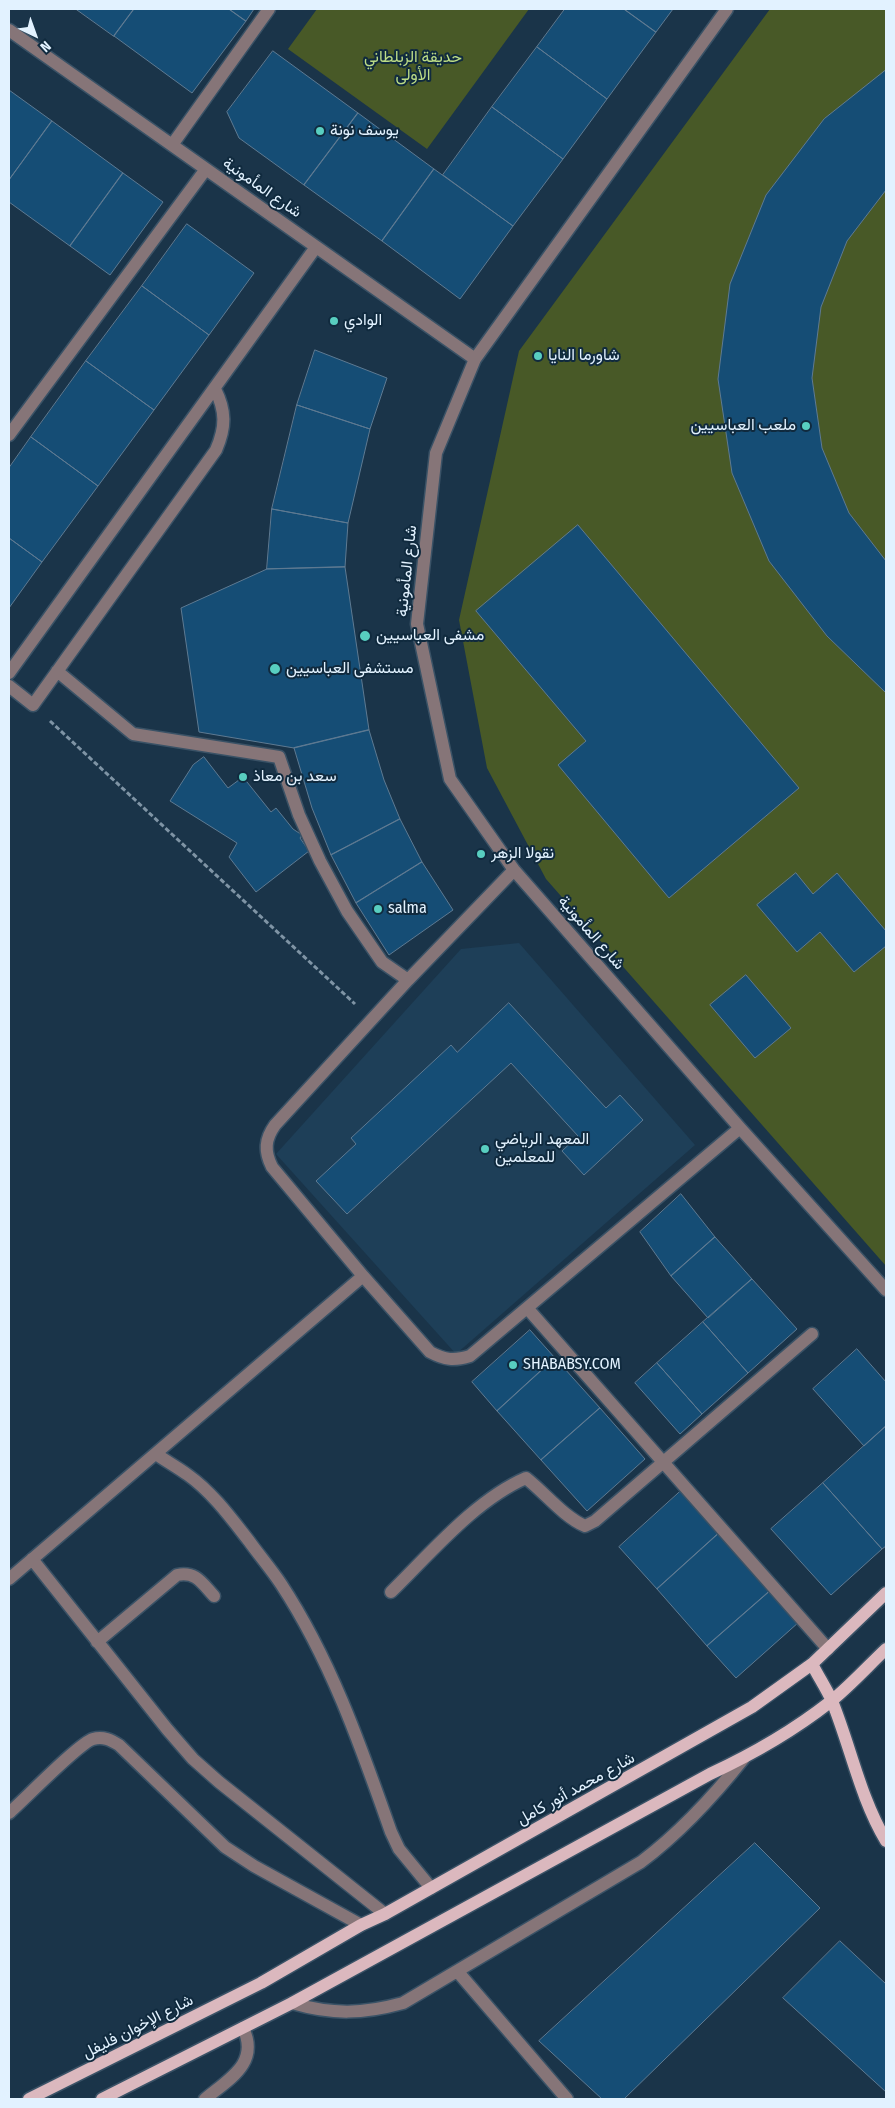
<!DOCTYPE html>
<html>
<head>
<meta charset="utf-8">
<style>
	body { margin:0 }
	#map { position:relative; width:895px; height:2108px; overflow:hidden; background:#1a3449; font-family:"Fira Sans Condensed",sans-serif }
	canvas { display:block }
	.frame { position:absolute; inset:0; border:10px solid #e2f2ff; pointer-events:none }
	.north { position:absolute; left:10px; top:10px; width:50px; height:50px; -webkit-text-stroke:4px #102a3e; paint-order:stroke; rotate:138deg; font-size:14px; font-weight:700; line-height:20px; text-align:center; color:#e2f2ff }
	.north::after { content:''; display:block; margin:auto; width:18px; height:22px; background:#e2f2ff; clip-path:polygon(50% 0,100% 100%,50% 72%,0 100%) }
</style>
</head>
<body>
<div id="map">
<canvas width="895" height="2108"></canvas>
<div class="frame"></div>
<div class="north">N</div>
</div>
<script>
const ctx = document.querySelector('canvas').getContext('2d');
ctx.lineJoin = 'round';
function fillPath(path, color) { ctx.fillStyle = color; ctx.fill(path, 'evenodd'); }
function stroke(path, color, width, dash) { ctx.strokeStyle = color; ctx.lineWidth = width; ctx.lineCap = dash ? 'butt' : 'round'; ctx.setLineDash(dash || []); ctx.stroke(path); }
function write(font, color, halo, rows, align = 'center') {
  ctx.font = font + ' "Fira Sans Condensed",Vazirmatn,sans-serif'; ctx.lineWidth = 4; ctx.setLineDash([]); ctx.textBaseline = 'middle'; ctx.strokeStyle = halo; ctx.fillStyle = color; for (const [text, x, y, turn = 0] of rows) {
    ctx.save(); ctx.translate(x, y); ctx.rotate((+turn || 0) * Math.PI / 180); ctx.textAlign = isNaN(turn) ? turn : align; if (halo) ctx.strokeText(text, 0, 0); ctx.fillText(text, 0, 0); ctx.restore();
  }
}
fillPath(new Path2D(`
	M519,943L695,1145L456,1354L276,1154L461,949Z`), '#1e3f58');
fillPath(new Path2D(`
	M317,9H529L427,149L288,49Z
	M770,9H886V1266L546,879L487,768L459,620L519,351Z`), '#485927');
const building = new Path2D(`
	M76,9H134L114,36Z
	M134,9H229L246,21L192,93L114,36Z
	M229,9H254L246,21Z
	M565,9H624L656,32L607,99L537,47Z
	M624,9H673L656,32Z
	M537,47L607,99L563,159L492,107Z
	M273,51L358,113L304,185L239,138L227,112Z
	M886,70V190L847,241L821,307L812,378L822,448L849,513L886,561V693L827,636L769,561L732,473L718,379L730,284L766,195L824,119Z
	M9,90L52,121L9,180Z
	M492,107L563,159L513,226L443,175Z
	M358,113L434,169L382,241L304,185Z
	M52,121L123,173L70,246L9,202V180Z
	M434,169L513,226L460,299L382,241Z
	M123,173L163,202L110,275L70,246Z
	M187,224L254,273L209,335L142,286Z
	M142,286L209,335L154,410L86,361Z
	M315,350L387,378L370,429L297,405Z
	M86,361L154,410L98,486L31,437Z
	M297,405L370,429L348,523L272,509Z
	M31,437L98,486L42,562L9,538V468Z
	M272,509L348,523L345,567L267,569Z
	M578,525L799,788L669,898L558,765L586,741L476,611Z
	M9,538L42,562L9,608Z
	M345,567L369,730L294,748L199,732L181,608L267,569Z
	M369,730L384,780L400,819L331,855L312,808L294,748Z
	M204,757L228,788L243,777L271,812L276,808L293,829L302,835L300,838L309,851L256,892L229,857L237,843L170,801L193,765Z
	M400,819L422,862L356,903L331,855Z
	M422,862L453,910L389,955L356,903Z
	M796,873L813,894L837,873L886,931V946L854,972L820,932L797,952L757,905Z
	M746,975L791,1028L755,1058L710,1005Z
	M509,1003L606,1108L620,1095L643,1120L584,1175L562,1151L578,1136L511,1063L347,1214L316,1181L356,1144L351,1138L451,1045L457,1052Z
	M681,1194L715,1237L671,1276L640,1232Z
	M715,1237L752,1279L708,1318L671,1276Z
	M752,1279L797,1329L748,1373L703,1322Z
	M703,1322L748,1373L702,1414L657,1363Z
	M530,1330L555,1358L497,1411L472,1382Z
	M857,1349L886,1382V1426L864,1446L813,1389Z
	M555,1358L600,1408L541,1460L497,1411Z
	M657,1363L702,1414L680,1434L635,1383Z
	M600,1408L645,1459L587,1511L541,1460Z
	M886,1426V1546L882,1549L823,1483Z
	M823,1483L882,1549L831,1595L771,1529Z
	M682,1490L719,1533L657,1589L619,1547Z
	M719,1533L771,1590L707,1646L657,1589Z
	M771,1590L799,1622L736,1678L707,1646Z
	M755,1843L820,1908L624,2099H602L539,2041Z
	M840,1941L886,1984V2092L783,1998Z`);
fillPath(building, '#154d75');
stroke(building, '#5e7a92', 1);
const minor = new Path2D(`
	M727,9L475,359L436,453L417,624L450,779L514,870L740,1128L886,1290
	M9,30L475,359
	M172,145L269,9
	M9,435L206,169
	M57,671L133,734L279,757L299,815L320,861L347,911L382,962L408,980
	M9,673L316,247
	M9,686L33,705L216,450C226,427 226,411 215,389
	M514,870L408,980L275,1125C265,1139 264,1151 272,1167L363,1276L430,1352C445,1360 454,1361 470,1356L740,1128
	M528,1309L828,1649
	M156,1454C166,1461 177,1467 188,1475C212,1492 231,1518 249,1541C259,1555 271,1569 281,1584C331,1660 361,1747 391,1832L399,1849L431,1888
	M32,1559L167,1729L193,1759L219,1782L385,1914
	M9,1579L363,1276
	M391,1592C430,1554 475,1500 526,1478C545,1493 564,1517 585,1526L595,1521L812,1334
	M97,1642L177,1575C196,1571 202,1583 214,1596
	M9,1813C24,1800 79,1743 93,1739C103,1736 111,1740 119,1745L225,1847L254,1866L361,1925
	M458,1972L567,2099
	M292,2003C333,2015 363,2014 403,2003L641,1862C681,1832 713,1797 744,1758
	M205,2099C229,2079 260,2063 243,2028`);
const major = new Path2D(`
	M812,1664C818,1676 826,1688 832,1701C851,1748 860,1797 886,1841
	M29,2099L261,1983L361,1925L385,1914L752,1707L812,1664L886,1593
	M102,2099L292,2003L710,1774C753,1754 793,1731 830,1702C850,1686 868,1666 886,1649`);
stroke(minor, '#3a5266', 15);
stroke(major, '#3a5266', 15);
stroke(new Path2D(`
	M50,721L355,1004`), '#7f94a5', 3, [5, 2.5]);
stroke(minor, '#867578', 12);
stroke(major, '#dbb8be', 12);
for (const [x, y, r, color] of [
	[320,131,5,"#58cec0"],
	[334,321,5,"#58cec0"],
	[538,356,5,"#58cec0"],
	[806,426,5,"#58cec0"],
	[365,636,6,"#58cec0"],
	[275,669,6,"#58cec0"],
	[243,777,5,"#58cec0"],
	[481,854,5,"#58cec0"],
	[378,909,5,"#58cec0"],
	[485,1149,5,"#58cec0"],
	[513,1365,5,"#58cec0"]
]) { const dot = new Path2D(); dot.arc(x, y, r, 0, 2 * Math.PI); ctx.fillStyle = color; ctx.fill(dot); stroke(dot, '#102a3e', 2); }
write('16px', '#bddd86', '#102a3e', [
	["حديقة الزبلطاني",413,58],
	["الأولى",413,76]
]);
write('16px', '#e2f2ff', '#102a3e', [
	["يوسف نونة",330,131],
	["الوادي",344,321],
	["شاورما النايا",548,356],
	["ملعب العباسيين",796,426,"right"],
	["مشفى العباسيين",376,636],
	["مستشفى العباسيين",286,669],
	["سعد بن معاذ",253,777],
	["نقولا الزهر",491,854],
	["salma",388,909],
	["المعهد الرياضي",495,1140],
	["للمعلمين",495,1158],
	["SHABABSY.COM",523,1365]
], 'left');
write('16px', '#e2f2ff', '#102a3e', [
	["شارع المأمونية",262,188,35],
	["شارع المأمونية",407,571,-84],
	["شارع المأمونية",591,933,49],
	["شارع محمد أنور كامل",576,1789,-29],
	["شارع الإخوان فليفل",138,2027,-27]
]);
</script>
</body>
</html>
